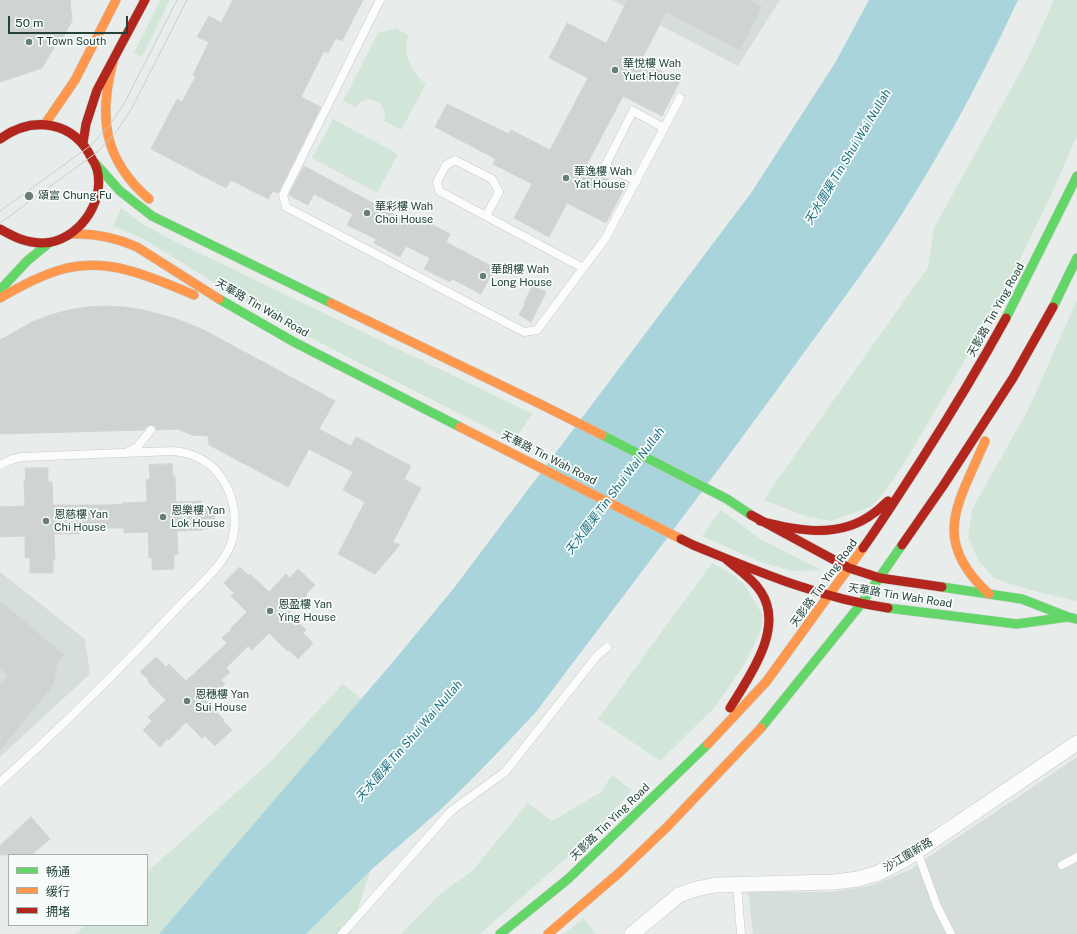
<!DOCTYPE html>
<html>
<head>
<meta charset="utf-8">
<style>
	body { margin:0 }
	#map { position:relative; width:1077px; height:934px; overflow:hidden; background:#e8edeb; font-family:"Public Sans","Noto Sans SC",sans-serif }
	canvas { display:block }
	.legend { position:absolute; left:8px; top:854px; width:140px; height:72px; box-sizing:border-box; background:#f7fbf9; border:1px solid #a3b1ad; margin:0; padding:5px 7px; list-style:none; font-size:12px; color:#24423a }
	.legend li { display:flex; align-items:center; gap:8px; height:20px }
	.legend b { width:20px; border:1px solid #a3b1ad }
	.scale { position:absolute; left:8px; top:16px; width:120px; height:18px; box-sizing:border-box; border:2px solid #24423a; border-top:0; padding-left:5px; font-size:12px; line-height:14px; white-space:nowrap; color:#24423a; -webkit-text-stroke:3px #f7fbf9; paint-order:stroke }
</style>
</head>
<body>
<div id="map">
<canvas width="1077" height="934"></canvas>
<ul class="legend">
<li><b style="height:5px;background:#63d668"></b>畅通</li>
<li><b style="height:5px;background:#ff974d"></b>缓行</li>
<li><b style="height:5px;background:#b3261e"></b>拥堵</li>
</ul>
<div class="scale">50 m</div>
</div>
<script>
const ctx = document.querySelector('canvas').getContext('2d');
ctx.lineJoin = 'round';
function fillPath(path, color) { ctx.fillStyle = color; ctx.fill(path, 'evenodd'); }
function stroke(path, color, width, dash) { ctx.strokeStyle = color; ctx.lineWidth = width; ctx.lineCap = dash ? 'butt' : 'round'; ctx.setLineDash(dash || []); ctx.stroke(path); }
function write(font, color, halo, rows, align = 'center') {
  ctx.font = font + ' "Public Sans","Noto Sans SC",sans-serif'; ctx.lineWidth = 3.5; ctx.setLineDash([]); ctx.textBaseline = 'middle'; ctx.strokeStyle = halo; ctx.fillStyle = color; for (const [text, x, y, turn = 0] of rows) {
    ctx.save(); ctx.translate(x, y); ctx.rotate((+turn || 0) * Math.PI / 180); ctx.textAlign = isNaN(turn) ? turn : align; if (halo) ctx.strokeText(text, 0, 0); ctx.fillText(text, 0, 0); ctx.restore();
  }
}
fillPath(new Path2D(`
	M612,0H780L738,66Z
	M0,572L85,639L90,674L0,757Z
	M1077,757V934H753L748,892H833L873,885L909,870Z`), '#d6dedb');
fillPath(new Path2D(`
	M160,0H170L142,57L134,53Z
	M1054,0H1077V136L1051,195L1017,265L986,324L905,462L884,493L872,506L831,521L808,517L764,500L775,483L928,267L934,228L1028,58Z
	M396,28L408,35C404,56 409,70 426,84L401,130L384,121C390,103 367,91 356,107L343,101L378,33Z
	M333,119L398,154L377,193L312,158Z
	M121,208L146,226L166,237L533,414L513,441L299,332L228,291L142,238L113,226Z
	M1077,300V601L1034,591L995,579L978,560L968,537L972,509L1028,410Z
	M721,510L762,540L821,570L791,571L758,561L702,536Z
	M712,563L729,572L744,584L763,616L760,632L745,663L715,707L660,761L598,719Z
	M343,684L361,699L159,934H75L86,925H147V872L268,764Z
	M612,775L632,790L591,836L480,934H401L440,894L473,870L528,803L552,821L601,792Z
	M371,870L349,934H306Z
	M584,918L595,934H563Z`), '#d1e6d8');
fillPath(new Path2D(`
	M869,0H1018C978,86 932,171 879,249C849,292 818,333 787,376C705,489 620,600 536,712L503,747L468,783L439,811L371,870L306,934H159L392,663L454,588L751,193L835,63Z`), '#a9d4db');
const building = new Path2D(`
	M0,0H70L72,21L62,39L60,37L42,68L0,82Z
	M233,0H363L342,41L336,38L328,53L324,51L301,97L321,107L278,193L273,191L268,199L231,180L226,188L151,149L177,99L182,102L196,76L193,75L209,42L197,37L209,16L221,23Z
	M628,0H749L762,7L740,50L666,12L641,61L680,81L662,116L623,96L585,168L624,188L606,223L567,203L549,237L514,218L532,184L493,164L496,159L435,127L447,104L509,134L511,130L550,150L588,78L549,58L567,23L606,43Z
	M304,166L410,223L414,215L450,234L446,242L495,268L481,294L452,279L450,282L424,269L430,258L406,246L400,257L374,243L376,239L347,225L353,214L314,194L308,205L289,195Z
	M533,286L546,292L531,322L519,315L525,304L524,303Z
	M106,306L125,307L144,310L177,319L204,330L335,401L319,429L351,446L356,437L411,466L404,479L421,488L393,542L400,545L375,574L338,554L365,502L343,490L353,472L309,449L288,487L209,445L208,436L192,435L178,429L156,430L155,426L152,425L147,426L144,430L0,434V340L32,322L50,315L68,310L87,307Z
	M172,464L173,477H175L176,502L201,501V506H214L215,528L203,529V530L177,531L178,554L174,555V569L152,570V558H149L148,532L124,533V528H111L79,529V534H54L55,560H53V573H30V558H25V536L0,537V507L25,506L24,480H26L25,468H48V482H52L53,505H110L123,504L122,503L147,502L146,480L150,479L149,465Z
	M240,567L249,576L250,574L269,592L286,574L290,578L298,569L315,585L306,594L307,595L289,613L306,630L303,633L313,643L298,659L289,650L287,651L269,633L252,650L248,646L226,668L230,672L221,680L225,684L206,701L224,720L223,721L232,730L215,746L205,736L202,738L186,722L169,740L168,738L160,747L143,730L152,721L148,717L166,700L148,682L149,680L140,672L156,657L166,667L169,664L186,681L227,643L222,638L231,630L230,629L247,612L231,596L234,593L224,583Z
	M0,601L64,655L57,663L54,681L50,689L0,750V684L8,675L0,668Z
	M31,817L50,839L31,855H0V846Z`);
fillPath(building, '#cfd4d2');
stroke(building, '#d1d6d4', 1);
const lane = new Path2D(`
	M380,0L283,195L286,207L524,332L537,330L605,239L680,98
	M637,181L605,166L633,111L664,128
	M486,216L499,192L492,179L455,160L446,165L437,182L439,191L583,268
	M128,452L137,447L151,430
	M0,465L13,459L22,457L173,451C194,453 212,462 223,480C235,499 238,522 231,544C223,566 197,587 181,604C123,666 63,726 0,782
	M917,851L937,906L951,934
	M1062,865L1077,857
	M737,885L741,934
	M342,934L451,811L505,772L596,657L607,647`);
const street = new Path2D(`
	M632,934L679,895L696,889L716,885L834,882L858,879L878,873L904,860L1077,743`);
const fast = new Path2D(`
	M95,163L120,191L152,216L331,303
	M0,290L27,261L49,243
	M219,299L294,342L460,427
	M1053,307L1077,258
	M1006,318L1077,176
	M602,435L727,499L751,515
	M942,587L1022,599L1068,617L1077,619
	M888,608L1017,624L1067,617
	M761,728L861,604L902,545
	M500,934L568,879L708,744`);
const slow = new Path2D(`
	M113,62C98,118 104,160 149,199
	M45,124L75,80L116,0
	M72,234C96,233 115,237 137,247L219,299
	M0,298C21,286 43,274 67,268C112,258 154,278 194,295
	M331,303L540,404L602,435
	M460,427L681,539
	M985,441C959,503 929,539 989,594
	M708,744L766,682L863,548
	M548,934L620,872L667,827L761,728`);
const jam = new Path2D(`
	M0,139C33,115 74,121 92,159C94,162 96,166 97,169C106,203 77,242 43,243C26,243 14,237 0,229
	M83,143L86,124L97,90L145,0
	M751,515L849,568L880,578L942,587
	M760,521C798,531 840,539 874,513C879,510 883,505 888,501
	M681,539L693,545C757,571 819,598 888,608
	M902,545L943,486L1013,378L1053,307
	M863,548C883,520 901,491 920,462C950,415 979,367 1006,318
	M727,560C739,570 753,579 761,592C785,628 749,677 730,708`);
stroke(lane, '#c5cac8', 9);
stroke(street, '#c5cac8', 16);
stroke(fast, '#c3cbc8', 10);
stroke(slow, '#c3cbc8', 10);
stroke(jam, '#c3cbc8', 10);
stroke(lane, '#fcfcfc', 8);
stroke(street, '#fcfcfc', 15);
stroke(fast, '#63d668', 9);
stroke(slow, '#ff974d', 9);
stroke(jam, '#b3261e', 9);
stroke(new Path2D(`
	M0,211L90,146L109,126L125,102L177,0
	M0,223L96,153L117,131L133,106L187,0`), '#c9cdcc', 1);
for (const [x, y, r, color] of [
	[29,42,4,"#697e78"],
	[615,70,4,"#697e78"],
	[566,178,4,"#697e78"],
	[29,196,5,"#697e78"],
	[367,213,4,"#697e78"],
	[483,276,4,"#697e78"],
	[163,517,4,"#697e78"],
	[46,521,4,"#697e78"],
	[270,611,4,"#697e78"],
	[187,701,4,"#697e78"]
]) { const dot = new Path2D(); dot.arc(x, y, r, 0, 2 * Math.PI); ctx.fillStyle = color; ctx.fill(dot); stroke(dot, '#f7fbf9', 1.5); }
write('11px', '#24423a', '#f7fbf9', [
	["T Town South",37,42],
	["華悅樓 Wah",623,64],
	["Yuet House",623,77],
	["華逸樓 Wah",574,172],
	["Yat House",574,185],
	["頌富 Chung Fu",38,196],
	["華彩樓 Wah",375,207],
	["Choi House",375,220],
	["華朗樓 Wah",491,270],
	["Long House",491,283],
	["恩樂樓 Yan",171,511],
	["Lok House",171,524],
	["恩慈樓 Yan",54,515],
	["Chi House",54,528],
	["恩盈樓 Yan",278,605],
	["Ying House",278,618],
	["恩穗樓 Yan",195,695],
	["Sui House",195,708]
], 'left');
write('11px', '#24423a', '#f7fbf9', [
	["天華路 Tin Wah Road",262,308,30],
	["天影路 Tin Ying Road",996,310,-61],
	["天華路 Tin Wah Road",549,458,27],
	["天影路 Tin Ying Road",824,583,-54],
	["天華路 Tin Wah Road",900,596,9],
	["天影路 Tin Ying Road",610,822,-44],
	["沙江圍新路",908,855,-31]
]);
write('italic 12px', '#1c6f80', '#f7fbf9', [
	["天水圍渠 Tin Shui Wai Nullah",848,157,-59],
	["天水圍渠 Tin Shui Wai Nullah",615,491,-53],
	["天水圍渠 Tin Shui Wai Nullah",409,741,-49]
]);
</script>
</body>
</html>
